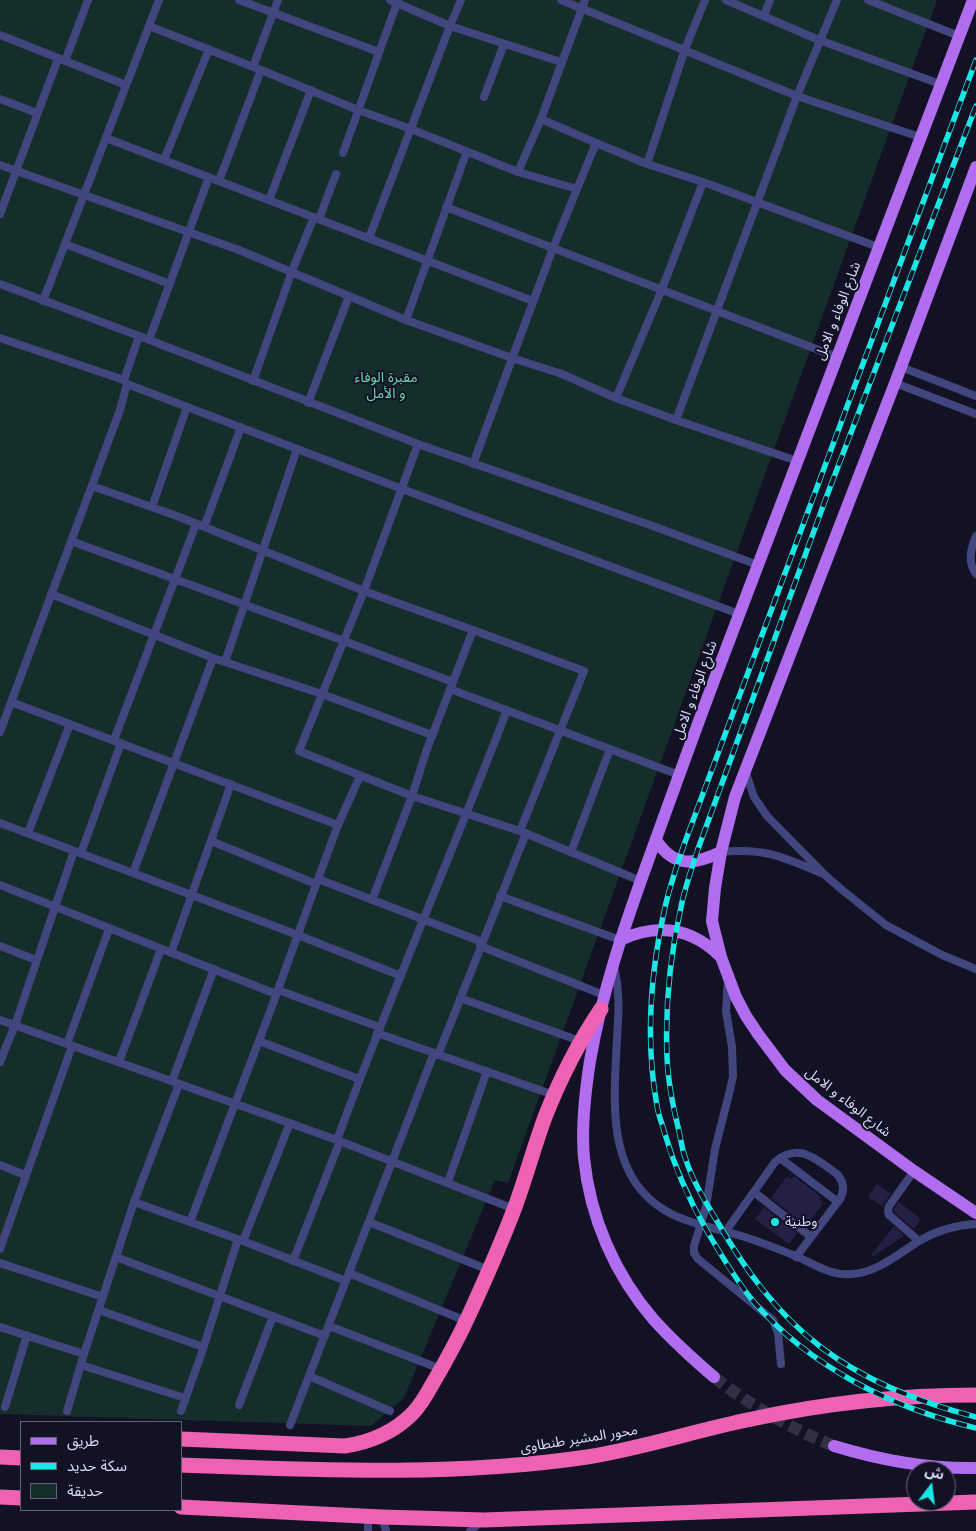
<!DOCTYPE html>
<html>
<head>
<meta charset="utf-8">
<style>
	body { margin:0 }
	#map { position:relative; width:976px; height:1531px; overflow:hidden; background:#131225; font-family:Quicksand,"Noto Sans Arabic",sans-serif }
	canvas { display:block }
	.legend { position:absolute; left:20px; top:1421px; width:162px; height:90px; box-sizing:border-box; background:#131225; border:1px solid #63627b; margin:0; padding:6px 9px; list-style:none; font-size:15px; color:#dadafb }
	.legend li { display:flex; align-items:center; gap:10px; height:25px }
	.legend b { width:25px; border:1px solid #63627b }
	.north { position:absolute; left:906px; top:1461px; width:50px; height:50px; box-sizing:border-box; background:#131225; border:1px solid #63627b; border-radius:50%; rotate:15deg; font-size:14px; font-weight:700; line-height:20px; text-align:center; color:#dadafb }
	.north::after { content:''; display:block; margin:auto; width:18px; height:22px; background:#1ae6e6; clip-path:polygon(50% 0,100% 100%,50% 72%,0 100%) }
</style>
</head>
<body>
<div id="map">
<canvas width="976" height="1531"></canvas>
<ul class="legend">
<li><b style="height:6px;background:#b16cef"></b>طريق</li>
<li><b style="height:6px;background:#1ae6e6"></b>سكة حديد</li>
<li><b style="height:14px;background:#152e2b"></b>حديقة</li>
</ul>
<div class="north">ش</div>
</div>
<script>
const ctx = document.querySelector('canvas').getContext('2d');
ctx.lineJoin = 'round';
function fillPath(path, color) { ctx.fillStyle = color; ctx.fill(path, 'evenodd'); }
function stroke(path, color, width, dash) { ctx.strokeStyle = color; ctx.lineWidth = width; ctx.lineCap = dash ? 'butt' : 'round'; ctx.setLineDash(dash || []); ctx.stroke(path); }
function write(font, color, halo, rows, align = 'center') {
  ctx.font = font + ' Quicksand,"Noto Sans Arabic",sans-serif'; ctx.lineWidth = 4; ctx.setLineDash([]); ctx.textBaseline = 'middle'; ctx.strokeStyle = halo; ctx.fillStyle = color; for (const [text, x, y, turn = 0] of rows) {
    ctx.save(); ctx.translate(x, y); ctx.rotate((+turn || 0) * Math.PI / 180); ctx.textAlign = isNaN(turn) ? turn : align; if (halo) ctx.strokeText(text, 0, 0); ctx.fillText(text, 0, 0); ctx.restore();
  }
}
fillPath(new Path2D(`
	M0,0H937L508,1183L495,1180L404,1398L371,1426L0,1414Z`), '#152e2b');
fillPath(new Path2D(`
	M787,1176L791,1179L794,1176L821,1197L819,1199L824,1203L807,1224L806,1222L804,1224L771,1198Z
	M877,1184L891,1194L884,1203L883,1207L868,1197Z
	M899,1202L921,1219L914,1229L894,1212V1208Z
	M764,1207L797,1233L789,1244L755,1219Z
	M894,1226L904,1236L873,1256L871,1255Z`), '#232044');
stroke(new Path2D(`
	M714,1377C751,1406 790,1428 834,1446`), '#313045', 12, [12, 6]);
stroke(new Path2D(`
	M239,0L379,52
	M390,0L450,26L561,62
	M561,0L797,96L920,137
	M726,0L819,40L940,84
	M868,0L959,36
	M764,16L770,0
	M149,26L261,70L358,110L411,129L518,172L541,119L585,0
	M0,35L126,85
	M65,61L88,0
	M253,67L278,0
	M484,97L504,44
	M0,99L37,113
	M541,119L596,143
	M106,138L533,301
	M343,153L398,0
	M164,160L209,49
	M647,164L685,49L705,0
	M0,165L239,250L406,320L512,358L562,374L616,398L676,420L797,461
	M219,181L261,70
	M577,189L596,143L647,164L703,182L878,247
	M269,200L311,90
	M446,207L837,357
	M0,214L58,59
	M319,219L336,174
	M369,238L450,26L461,0
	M65,244L170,284
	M0,284L139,336L418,444L650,525L758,565
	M43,301L159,0
	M406,320L467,151
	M0,338L124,380
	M149,340L209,177
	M901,367L976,396
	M253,381L292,271L314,217
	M895,383L976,414
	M127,384L402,489L739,614
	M616,398L662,289L703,182
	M308,403L349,296
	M676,420L797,96L837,0
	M418,444L364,591L473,630L427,749L412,796L520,831L641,881
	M473,464L553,248L577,189L518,172
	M92,486L177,516L364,591L299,751L412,796L372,900
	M152,507L187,407
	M204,527L241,427
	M976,536C971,549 967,561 976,574
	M71,541L344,641L453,682
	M51,594L213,658
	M473,630L584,671L520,831
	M225,662L322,694L432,735
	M450,689L679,775
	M11,702L338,825
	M0,732L120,410L127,384L124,380L139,336
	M114,740L196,524
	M746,773L754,797L767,816L825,875L841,889L886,925L942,955L976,969
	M0,823L298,935L401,976
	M28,833L70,724
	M211,841L316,884
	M571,852L610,749
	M721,852C764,848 782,856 821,873
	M81,853L121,743
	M133,873L213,658L225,662L297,449
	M318,879L482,942
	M0,885L276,994
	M500,896L620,940
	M0,946L36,960
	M480,946L604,995
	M171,953L231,784
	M614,967C622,999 617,1026 616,1058C613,1114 611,1179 666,1211C688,1224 720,1229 745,1237C763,1243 781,1250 798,1257C815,1265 832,1276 851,1274C877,1273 898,1254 919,1241C936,1231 955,1225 976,1224
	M728,979L726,1011L732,1047L733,1076L730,1090L715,1149L706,1207L694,1246V1253L698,1259L773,1320L778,1333L781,1364
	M278,990L379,1027
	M460,998L580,1041
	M0,1020L337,1140L514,1209
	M377,1033L554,1095
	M259,1041L359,1079
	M67,1044L109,929
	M438,1055L526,833
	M0,1062L15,1025L74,851
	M119,1062L161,949
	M172,1081L214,969
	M337,1140C390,995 452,854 507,710
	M780,1158L838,1202
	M0,1165L25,1175
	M914,1171L889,1206L888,1211L889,1215L919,1241
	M448,1182L487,1071
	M754,1192L811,1237
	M134,1202L243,1241L346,1281
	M190,1222L271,1009L318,879L338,825L360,776
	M369,1222L489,1270
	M726,1231L775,1162C799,1141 817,1160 837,1174C844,1182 845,1190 840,1199L796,1257
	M243,1241L290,1123
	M0,1249L72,1046
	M116,1257L325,1336
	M293,1261L340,1141
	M0,1263L103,1297
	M349,1273L466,1321
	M99,1310L203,1347
	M329,1326L441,1369
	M0,1327L84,1354
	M81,1365L185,1398
	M309,1376L390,1411
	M239,1405L273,1316
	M5,1407L27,1335
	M67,1411L84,1354L134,1202L179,1084
	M181,1411L201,1355L238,1239
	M290,1425L434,1053
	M382,1517L386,1531
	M368,1531V1516
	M470,1531L482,1521`), '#42467f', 8);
stroke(new Path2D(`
	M976,167L895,383L735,797L721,852L715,888L712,921L721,957L736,997L746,1016L758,1034L785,1070L817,1100L914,1171L976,1213
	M656,840C674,868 694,865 721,852
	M620,940C657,923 691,927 721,957
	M714,1377C693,1359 673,1341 654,1320C615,1275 590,1218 584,1158C581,1126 585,1093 590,1061C602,992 624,927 648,861C670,800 692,739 715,678C800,452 886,226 973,0
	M834,1446C880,1460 927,1469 976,1468`), '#b16cef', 12);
stroke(new Path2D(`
	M181,1439L345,1446C371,1442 393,1433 412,1414C421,1405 427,1394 433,1383C446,1361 458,1339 469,1315C485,1280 501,1244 515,1207C526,1177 534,1147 545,1117C560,1079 578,1043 601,1009
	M0,1457L21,1458
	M181,1465C316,1470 453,1477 587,1457C643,1448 697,1430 752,1419C826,1403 901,1395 976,1395
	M0,1497L21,1498
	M181,1507L382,1517L484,1520L976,1502`), '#ee62b3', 15);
const rail = new Path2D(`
	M976,60L685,842C678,862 671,883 666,903C651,968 645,1040 657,1106C658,1114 662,1123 664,1131C675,1169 688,1198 707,1231C721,1255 736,1280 753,1301C810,1367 892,1408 976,1428
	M976,106L826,498L698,849C692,868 685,887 681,907C670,956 665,1007 667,1057C668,1082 673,1107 679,1131C681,1140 682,1149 685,1157C692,1180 705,1201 717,1221C745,1270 777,1314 822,1348C867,1382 922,1403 976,1417`);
stroke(rail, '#1ae6e6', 5.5);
stroke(rail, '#131225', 4, [11]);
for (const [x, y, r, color] of [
	[775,1222,5,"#1ae6e6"]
]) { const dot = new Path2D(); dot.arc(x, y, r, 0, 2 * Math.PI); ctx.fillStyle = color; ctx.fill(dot); stroke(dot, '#131225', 2); }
write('14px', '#dadafb', '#131225', [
	["شارع الوفاء و الامل",838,311,-69],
	["شارع الوفاء و الامل",695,690,-70],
	["شارع الوفاء و الامل",848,1102,38],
	["محور المشير طنطاوى",579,1439,-9]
]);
write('14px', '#6dd4af', '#131225', [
	["مقبرة الوفاء",386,378],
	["و الأمل",386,394]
]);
write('14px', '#dadafb', '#131225', [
	["وطنية",785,1222]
], 'left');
</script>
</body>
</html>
